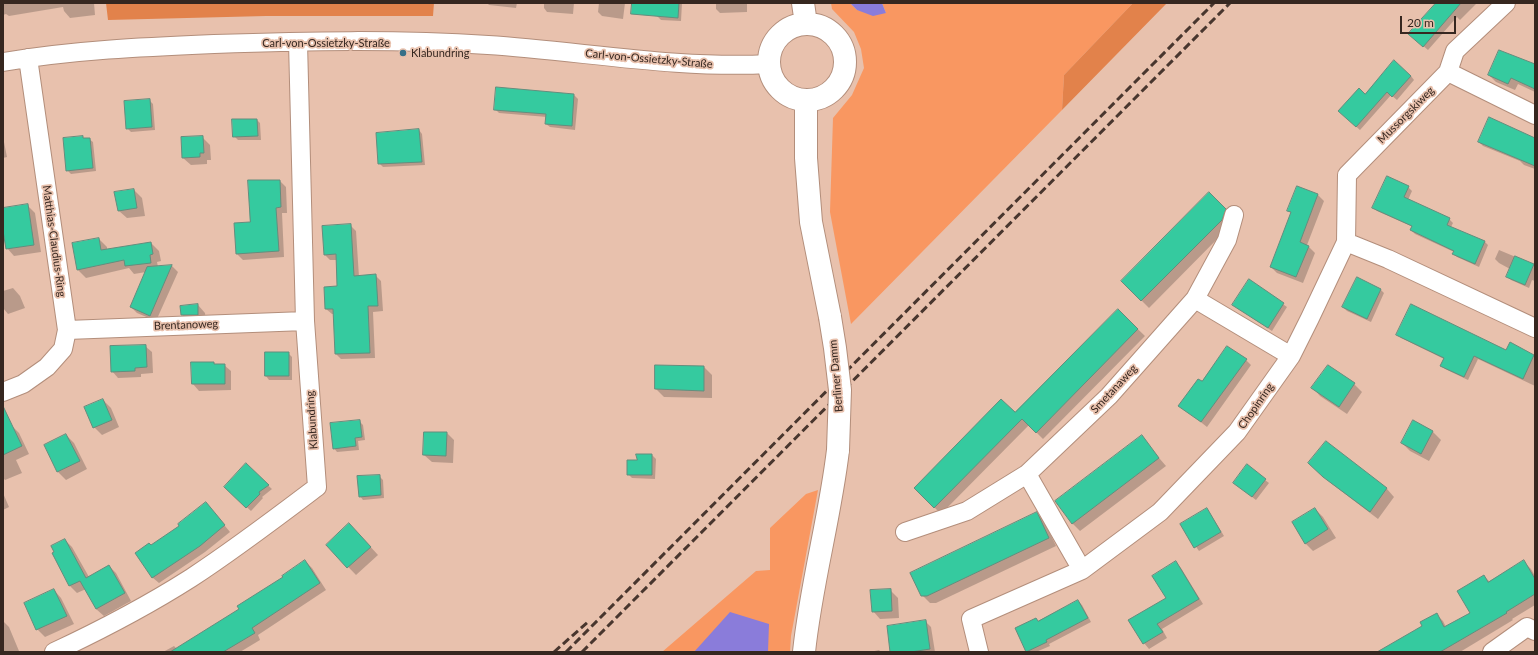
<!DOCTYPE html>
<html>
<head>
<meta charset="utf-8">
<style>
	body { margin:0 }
	#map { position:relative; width:1538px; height:655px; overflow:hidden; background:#e8c1ad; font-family:Lato,sans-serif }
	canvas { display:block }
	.frame { position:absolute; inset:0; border:4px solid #362720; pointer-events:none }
	.scale { position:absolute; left:1400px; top:16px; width:56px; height:18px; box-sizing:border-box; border:2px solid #362720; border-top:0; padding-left:5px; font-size:12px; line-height:14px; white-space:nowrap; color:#362720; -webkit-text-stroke:3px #e8c1ad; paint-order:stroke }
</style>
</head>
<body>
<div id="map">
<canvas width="1538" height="655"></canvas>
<div class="frame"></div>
<div class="scale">20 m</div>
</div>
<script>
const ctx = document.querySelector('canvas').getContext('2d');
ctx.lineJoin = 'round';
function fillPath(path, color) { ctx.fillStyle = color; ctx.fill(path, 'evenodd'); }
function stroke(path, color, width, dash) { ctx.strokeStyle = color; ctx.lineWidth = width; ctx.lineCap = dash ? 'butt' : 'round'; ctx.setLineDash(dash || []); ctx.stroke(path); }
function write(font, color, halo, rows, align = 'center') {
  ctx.font = font + ' Lato,sans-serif'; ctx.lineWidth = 3.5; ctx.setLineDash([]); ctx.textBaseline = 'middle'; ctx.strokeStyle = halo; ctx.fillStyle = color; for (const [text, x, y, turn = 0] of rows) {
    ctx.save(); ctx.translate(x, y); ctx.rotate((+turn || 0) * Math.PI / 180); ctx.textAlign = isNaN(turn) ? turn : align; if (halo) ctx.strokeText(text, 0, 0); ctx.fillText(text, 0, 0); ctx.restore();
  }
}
fillPath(new Path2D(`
	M831,3H850L857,10L886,13L882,3H1133L1064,75L1062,110L851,324L830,212L833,118L852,95L864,68L861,49L854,32L832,9Z
	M818,490L791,636L790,652H662L756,571L770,570V528L806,494Z`), '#f99761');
fillPath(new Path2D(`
	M106,3H434L433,16H266L108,20Z
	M1133,3H1167L1062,110L1064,75Z`), '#e2824b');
fillPath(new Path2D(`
	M850,3H882L886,13L873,16L857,10Z
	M730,612L769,624L768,652H694Z`), '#8a7cda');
fillPath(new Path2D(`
	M3,3H94L95,15L70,18L64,11L63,7L9,16L6,14L3,15Z
	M487,3H517L516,8L489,5Z
	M544,3H574L573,14L547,12L544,8Z
	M599,3H625L623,19L602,16L598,12Z
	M658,3H682L681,21L661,20L657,16Z
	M716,3H747V12L720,13L716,9Z
	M1439,3H1477L1460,20L1457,17L1428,50L1414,38Z
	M1535,67V92L1518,84L1515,90L1496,82L1489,75Z
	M1411,76L1414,80L1397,100L1391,95L1360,130L1343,115L1365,95Z
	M497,88L574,95L578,99L575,130L550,127L546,124L547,117L499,113L495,109Z
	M149,100L153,104L155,130L131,132L127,128Z
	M257,120L260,123L261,140H238L234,136Z
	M419,130L422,134L425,165L383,167L379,163Z
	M3,137L7,157L3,158Z
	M82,137L85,139H89L93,142L96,171L71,174L67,170Z
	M202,137L210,145L211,160H207V164L191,165L183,158Z
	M1535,139V169L1524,165L1520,161L1483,146L1479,142Z
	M280,181L286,187L287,213H282L284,257L243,260L237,254L251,223Z
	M1297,187L1318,195L1324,201L1307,245L1315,253L1303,283L1277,273L1271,267L1292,214L1288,210Z
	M1408,187L1412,191L1408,200L1449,219L1453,223L1451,227L1485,242L1488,245L1479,267L1457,257L1454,254V252L1415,234L1411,230L1413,227L1377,211L1373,207Z
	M134,190L142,198L145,216L127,218L119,211Z
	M1209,194L1233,218L1229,227L1149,308L1122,281Z
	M27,205L35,213L41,252L14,256L7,248L3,224V209Z
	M350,225L356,231L359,277L376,276L381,281L383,311L373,312L375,358L341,359L336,354L334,314H332L326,309L338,287L337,260H330L325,255Z
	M99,239L107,247V250L151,243L159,251L161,261L157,262L158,267L172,266L178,272L156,321L137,313L131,307L146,272L134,274L129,268L86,278L78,270Z
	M1499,250L1535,265V281L1532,280L1529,288L1511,280L1507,276L1510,269L1499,263L1495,259Z
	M1250,281L1287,307L1272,331L1237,308Z
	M13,288L20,296L25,308L8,314L3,308V291Z
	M1381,290L1384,293L1371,322L1347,311L1343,307Z
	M198,305L205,313L206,322L190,323L182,315Z
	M1118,310L1145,336L1043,439L1029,425L941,514L915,488L1015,414Z
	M1398,334L1534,355L1535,357V386L1478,359L1468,380L1445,369L1441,365L1444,359L1401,338Z
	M145,346L152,352L153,373L141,374V377L118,378L112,371Z
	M288,353L292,357V380H269L266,376Z
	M1246,360L1251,365L1207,427L1179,405L1202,383Z
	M192,363H214L216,365H224L231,371V390L199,391L193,384Z
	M656,366L704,367L712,375V398L664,397L656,389Z
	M1354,384L1362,392L1347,414L1320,396L1313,388Z
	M103,400L111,408L119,427L102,435L94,427Z
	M359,421L363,425L365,440L358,441L359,450L337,452L334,448Z
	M1413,422L1433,432L1441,440L1429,461L1410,451L1402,443Z
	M11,425L19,433L29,454L16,460L22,473L5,480L3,478V429Z
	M447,433L454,440L453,463L432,462L424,455Z
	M66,435L74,443L87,469L66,480L58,472L45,445Z
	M1141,437L1166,466L1080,531L1072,523Z
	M1326,442L1387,489L1394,497L1378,519L1332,484L1317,471Z
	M652,455L656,459L655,479L632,478L628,474L638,461Z
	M246,465L272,489L262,497L263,498L251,511L225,487Z
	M379,476L383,480L384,498L363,500L360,496Z
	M1265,480L1269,483L1256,500L1238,486Z
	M3,493L9,507L3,510Z
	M206,503L230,532L205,552L159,583L153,578L137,553L151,546L181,526Z
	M1315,509L1323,517L1336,538L1313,551L1305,543Z
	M1037,513L1044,521L1056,546L936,603H930L922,595Z
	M1210,513L1224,536L1199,551L1181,525Z
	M357,532L378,555L356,575L327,545Z
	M65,540L72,547L89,577L109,566L116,573L131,601L104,616L96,609L86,589L77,593L70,586L54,553Z
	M305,561L312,568L326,590L258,635L260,640L240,652H163L174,646L177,649L240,610Z
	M1524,562L1531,569L1535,576V605L1512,619L1513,620L1460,652H1379L1423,626L1436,614L1443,621L1446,627L1471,613L1484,576L1490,582Z
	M1176,563L1181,568L1203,604L1162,629L1167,638L1149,649L1144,643L1167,599Z
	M54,590L61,598L74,624L45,637L37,629Z
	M890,590L898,598L899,618L880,619L873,611Z
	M1078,601L1082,605L1091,622L1049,644L1050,646L1036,652H1028L1027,651L1039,622Z
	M3,621L9,627L19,651L3,652Z
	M925,621L931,627L935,652H916L915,650L891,652Z
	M879,650L881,652H870Z`), '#0003');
const building = new Path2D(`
	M632,3H679L678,18L631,14Z
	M1436,3H1461L1423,47L1408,34Z
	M1499,50L1535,64V89L1511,78L1508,84L1488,75Z
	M1394,60L1411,76L1392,97L1387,92L1356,127L1338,111L1359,88L1365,94Z
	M496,87L574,94L572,126L545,124L546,114L494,110Z
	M150,99L152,127L126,129L124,101Z
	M1489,117L1535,138V166L1478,142Z
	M232,119H257L258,136L233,137Z
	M419,129L422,162L378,164L376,133Z
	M83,136V138H90L93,168L66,171L63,138Z
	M203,136L204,153H200V157L182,158L181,137Z
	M1387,176L1409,186L1404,197L1450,218L1447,225L1485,241L1475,264L1452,254L1454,251L1410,230L1412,226L1372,208Z
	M248,180H280L281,207L276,208L279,251L236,254L234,223L250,222Z
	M1297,186L1318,194L1300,242L1309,246L1296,277L1270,267L1291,212L1287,211Z
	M134,189L137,208L118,211L114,192Z
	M1209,192L1226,209L1222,220L1141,301L1121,281Z
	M28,204L34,245L6,249L3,231V208Z
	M351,224L354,276L376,274L378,306H368L370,353L335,354L333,309H325L324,287L337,286L336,254L324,255L322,226Z
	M99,238L101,250L151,242L153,254L150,255L151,263L125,266L124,260L77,270L72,243Z
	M1515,256L1534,264L1525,285L1506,277Z
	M172,265L150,316L130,307L147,267Z
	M1357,277L1381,289L1367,319L1342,307Z
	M1249,279L1284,303L1268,328L1232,305Z
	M198,304V315H181L180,306Z
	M1411,304L1506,350L1510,342L1534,355L1523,379L1474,356L1464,377L1440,366L1444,358L1396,335Z
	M1118,309L1138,329L1036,433L1022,419L934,508L914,488L1001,399L1015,412Z
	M146,345L147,367L135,368V371L111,372L110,346Z
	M1227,346L1247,359L1201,422L1178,406L1198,379L1202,381Z
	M265,352H289V376H265Z
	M191,362H214V364H225V384H192Z
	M655,365L704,366V391L655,389Z
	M1328,365L1355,383L1339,407L1311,388Z
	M103,399L112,420L93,428L84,407Z
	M3,406L22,446L3,455Z
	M360,420L362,437L355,438L356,446L333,449L330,423Z
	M1413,420L1433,431L1421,454L1401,443Z
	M424,432H447L446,456L423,455Z
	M66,434L80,461L57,472L44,445Z
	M1142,435L1159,458L1072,524L1055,501Z
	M1326,441L1387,488L1370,512L1323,477L1308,463Z
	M636,454H652V475H627V460H637Z
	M246,463L269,485L259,492L260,494L246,508L224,487Z
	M1247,464L1266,479L1252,497L1233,483Z
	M380,475L381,495L359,497L357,476Z
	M206,502L225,525L200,546L152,578L135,553L149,543L151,545L179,526L178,524Z
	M1207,508L1221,532L1194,548L1180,524Z
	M1315,508L1328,529L1305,544L1292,522Z
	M1037,512L1049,538L927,596H921L910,573Z
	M349,523L371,547L347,568L326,545Z
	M65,539L86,578L109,565L125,593L96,609L80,581L69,586L52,553L54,552L51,546Z
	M305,560L320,583L252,628L255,633L223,652H170L239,609L237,606L283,577L282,576Z
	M1524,560L1535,579V594L1506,612L1507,613L1440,652H1377L1422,626L1420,622L1437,613L1444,627L1470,613L1457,591L1484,575L1488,582Z
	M1176,561L1199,599L1157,624L1163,632L1143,644L1128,620L1166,598L1152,576Z
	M54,589L67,616L36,630L24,603Z
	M891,589L892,611L872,612L870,590Z
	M1078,600L1088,618L1046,640L1047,642L1026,652L1015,628L1036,618L1038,621Z
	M926,620L930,649L911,652H890L887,626Z`);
fillPath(building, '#35ca9f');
stroke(building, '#638d7d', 1);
const minor = new Path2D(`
	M3,62C73,50 143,47 214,44C305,41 397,39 488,45C581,51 675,69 769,64
	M1448,72L1535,115
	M1346,242L1388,259L1535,328
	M1195,299L1291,356
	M67,330L305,321
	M3,392L23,384L47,367L63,349L67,330L28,58
	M1027,474L1082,570
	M905,532L967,511L1027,474L1109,396L1195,299L1227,240L1234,215
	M54,652C101,630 147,606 191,578C234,550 276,518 317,487L305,321L298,42
	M979,652L971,619L1082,570L1160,512L1237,432L1291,356L1310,318L1346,242L1347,175L1448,72L1455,51L1506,3
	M1492,652L1527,627L1535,631`);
const secondary = new Path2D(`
	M803,3L806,24
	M769 62a38 38 0 1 1 76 0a38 38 0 1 1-76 0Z
	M806,100V158L811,222L830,317
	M804,652C811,584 830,518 838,450`);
stroke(minor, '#b38e7b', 20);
stroke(secondary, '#b38e7b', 24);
stroke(minor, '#fff', 18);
stroke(secondary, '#fff', 22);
stroke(new Path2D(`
	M554,652L589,621
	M566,652L1214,3
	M582,652L1230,3`), '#48362e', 3, [8, 4]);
const secondaryBridge = new Path2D(`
	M830,317L835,348L840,390L838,450`);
stroke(secondaryBridge, '#b38e7b', 24, []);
stroke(secondaryBridge, '#fff', 22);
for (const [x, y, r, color] of [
	[403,53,4,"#356f88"]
]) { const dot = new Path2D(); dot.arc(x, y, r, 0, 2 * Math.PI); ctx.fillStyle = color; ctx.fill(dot); stroke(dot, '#e8c1ad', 1.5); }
write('11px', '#362720', '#e8c1ad', [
	["Carl-von-Ossietzky-Straße",326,43],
	["Carl-von-Ossietzky-Straße",649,59,5],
	["Mussorgskiweg",1406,115,-45],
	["Matthias-Claudius-Ring",54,241,82],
	["Brentanoweg",186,325,-2],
	["Berliner Damm",836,376,-95],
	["Smetanaweg",1114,389,-47],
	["Chopinring",1256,406,-55],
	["Klabundring",312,420,-94]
]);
write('11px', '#362720', '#e8c1ad', [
	["Klabundring",411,53]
], 'left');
</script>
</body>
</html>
